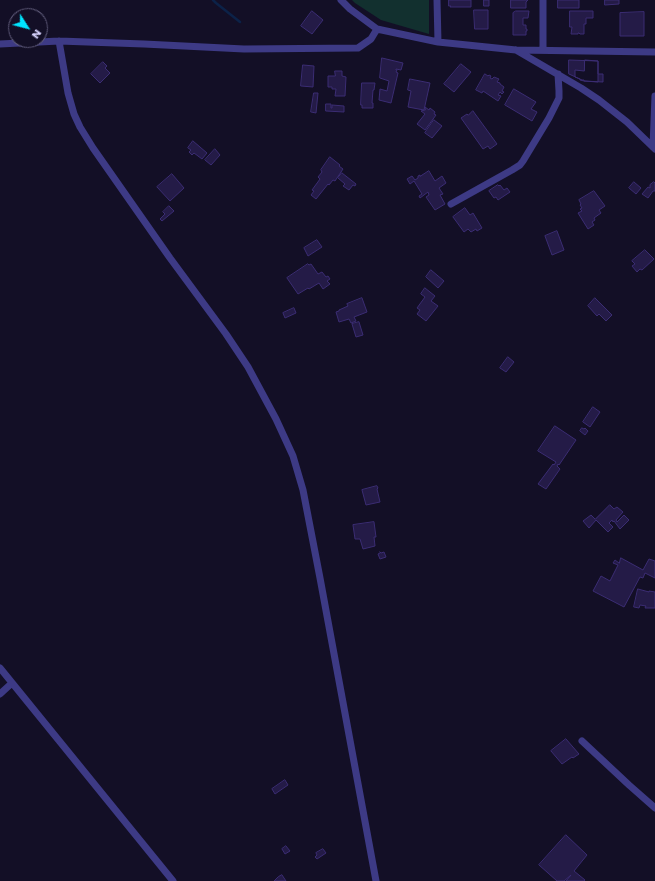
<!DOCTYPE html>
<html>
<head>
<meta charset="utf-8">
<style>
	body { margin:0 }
	#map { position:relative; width:655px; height:881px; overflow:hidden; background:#130f26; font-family:Poppins,sans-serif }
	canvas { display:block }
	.north { position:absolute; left:8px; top:8px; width:40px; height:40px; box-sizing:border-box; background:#130f26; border:1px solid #625e7d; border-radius:50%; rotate:126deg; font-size:11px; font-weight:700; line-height:16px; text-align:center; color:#d9d4ff }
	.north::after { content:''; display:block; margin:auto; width:14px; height:18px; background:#00e5ff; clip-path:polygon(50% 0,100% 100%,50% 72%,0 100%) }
</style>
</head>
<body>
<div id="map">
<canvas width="655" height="881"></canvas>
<div class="north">N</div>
</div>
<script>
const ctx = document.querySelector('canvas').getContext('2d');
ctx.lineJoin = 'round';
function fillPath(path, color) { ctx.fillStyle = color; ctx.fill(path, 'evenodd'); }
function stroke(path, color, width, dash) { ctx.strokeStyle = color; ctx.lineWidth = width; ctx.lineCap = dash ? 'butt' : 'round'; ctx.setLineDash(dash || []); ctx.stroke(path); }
fillPath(new Path2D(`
	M352,0H429V34L381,20L355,3Z`), '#12302f');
stroke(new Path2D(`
	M213,0L216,3L240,22`), '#0c2248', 2.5);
const building = new Path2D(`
	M449,0H471V7H450L451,6H449Z
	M484,0H489V6H484Z
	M511,0H528L526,2V8H511Z
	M558,0H579V8H558Z
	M605,0H619V4L605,5Z
	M474,10H488V29H475Z
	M312,11L323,20L312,34L301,26Z
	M516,11H529L528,18H523V25H526V29H527V31H526V35H513V13Z
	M570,11H593V18H586V24H584V34H580L579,33H578V34H571L572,27H570Z
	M644,12V36H620V13Z
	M382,58L403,63L401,70L396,69V70H397L396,72L398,73L391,103L379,100L380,89L387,91L389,81L380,78Z
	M569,60L598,61V74H603V82L584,81V80H582L569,74Z
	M585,60L598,61V82L584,81L580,80V79L575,77V70L584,71Z
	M103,62L107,66L105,68L110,73L100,83L91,74Z
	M461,64L471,72L454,92L444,84Z
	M303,65L314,66L313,87L301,86Z
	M335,71H342V76L346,77L345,96H335L336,89H332V87H328V76H335Z
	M485,74L488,76L489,75L491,76L490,78L492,79L494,77L499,79L497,82L500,83V84L504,87L502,91L504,92L502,94L500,92L498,95L501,96L498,101L483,91L482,93L476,90Z
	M410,79L430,83L424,110L408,107L411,91L408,90Z
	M362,83H375L374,90H373L372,103H373V108H362V105H361Z
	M514,89L536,102L531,109L537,112L532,121L505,105Z
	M314,93H318L316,113L311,112Z
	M326,104H331V108H332V105L344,106V112L326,111Z
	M425,107L429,110L430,108L435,112L434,114L436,115L425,130L417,124L425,114L421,111L425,110Z
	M473,111L497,144L490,149L488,146L483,149L461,118L467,114L468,115Z
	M434,120L442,126L432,138L425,133Z
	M193,141L207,153L202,159L194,153L192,155L189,152L191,150L188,148Z
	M215,149L220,155L211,165L205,160Z
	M330,157L340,165L339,166L343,169L335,181L333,180L329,185L328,184L316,199L311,195L314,191L312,190L320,179L318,177L322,172L321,170Z
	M429,171L435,181L442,176L446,183L439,188L443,194L440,195L445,204L435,210L426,197L429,195L428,192L420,198L419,196L422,194L414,181L410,184L407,179L412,176L415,180L418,178V176L420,175V176Z
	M342,173L356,184L355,186L353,185L349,190L343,186L345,184L338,178Z
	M172,174L184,188L170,201L157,187Z
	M634,182L641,188L636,194L629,188Z
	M654,182L655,183V191H653L648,198L642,194L648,187L650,188V185Z
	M498,185L499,186L500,185L504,190L507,188L510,192L498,200L496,197L494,198L489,191Z
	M594,191L605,206L599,210L601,213L594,218L595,220L592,222L594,225L588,229L578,213L582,211L580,209L582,208L580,205L581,204L579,200Z
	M169,206L174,211L162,221L160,219L165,214L163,212Z
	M465,208L470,215L473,213L482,228L477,231L476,229L471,232L468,229L464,232L453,217Z
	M557,231L564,250L552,255L545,236Z
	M317,240L322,247L308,256L304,248Z
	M645,250L654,259L642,270L640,269L637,272L632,266L635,264L632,261Z
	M308,264L309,265L311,264L318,274L322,272L326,277L328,276L330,279L327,281L330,284L323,289L319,283L309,289L308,288L298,294L287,278Z
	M431,270L444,281L438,288L426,277Z
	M425,288L435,296L431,301L438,306L426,321L417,314L420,310L417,308L425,297L421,294Z
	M362,298L367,312L354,317L356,321L351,323L349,319L339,322L336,312L339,311V310L348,306L347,304Z
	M595,298L612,315L606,321L599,314L597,316L588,306Z
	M294,308L296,313L285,318L283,313Z
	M359,322L363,335L356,337L352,324Z
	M508,357L514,362L506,372L500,368Z
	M593,407L600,412L590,427L583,422Z
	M555,426L576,440L559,465L558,464L557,466L560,469L546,489L538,484L553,464L554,465L556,462L538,451Z
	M582,428L584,429L585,428L588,431L585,435L580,431Z
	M377,486L378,488L377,489L380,502L366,505L362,490Z
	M610,505L614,509L617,507L623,512L616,520L617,522L624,515L629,520L620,529L614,521L613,522L612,520L609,523L613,527L608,532L596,520L589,528L583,521L591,515L595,519Z
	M374,522L376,537H374L375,546L363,549L360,539H355L353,525Z
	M380,552L381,553L384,552L386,557L380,559L378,554L380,553Z
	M621,558L643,570L649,559L655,561V578L645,573L643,578L640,577L624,607L593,591L601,576L610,581L618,565L613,563L615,560L619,563Z
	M638,589L649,592V591L655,592V608H645L646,606L640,605L639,608L634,607Z
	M566,739L579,754L573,758L572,757L562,764L551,751Z
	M285,780L288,785L275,794L272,789Z
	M566,835L587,855L574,871L585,880L584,881H566L571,875L564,881H557L539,865Z
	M286,846L290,851L285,854L282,849Z
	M323,849L326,853L317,859L315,857L317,855L316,853Z
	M282,875L286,881H274L278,877Z`);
fillPath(building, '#241b47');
stroke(building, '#3b2d73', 1);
stroke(new Path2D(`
	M341,0L350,9L377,29L438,42L516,50L655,52
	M437,0L438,42
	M543,0V50
	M59,41L68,93L74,114L80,127L93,148L170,258L226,334L248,367L276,419L293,456L303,490L320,578L376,881
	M0,44L59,41L144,44L244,49L358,48L371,39L377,29
	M516,50L581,88L599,100L627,122L655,149
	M653,147L655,96
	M451,204L512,170L520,165L523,161L549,118L559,98V91L558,74
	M0,668L173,881
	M0,694L12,683
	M582,741L629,785L655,808`), '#3d3a85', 7);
</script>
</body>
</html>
